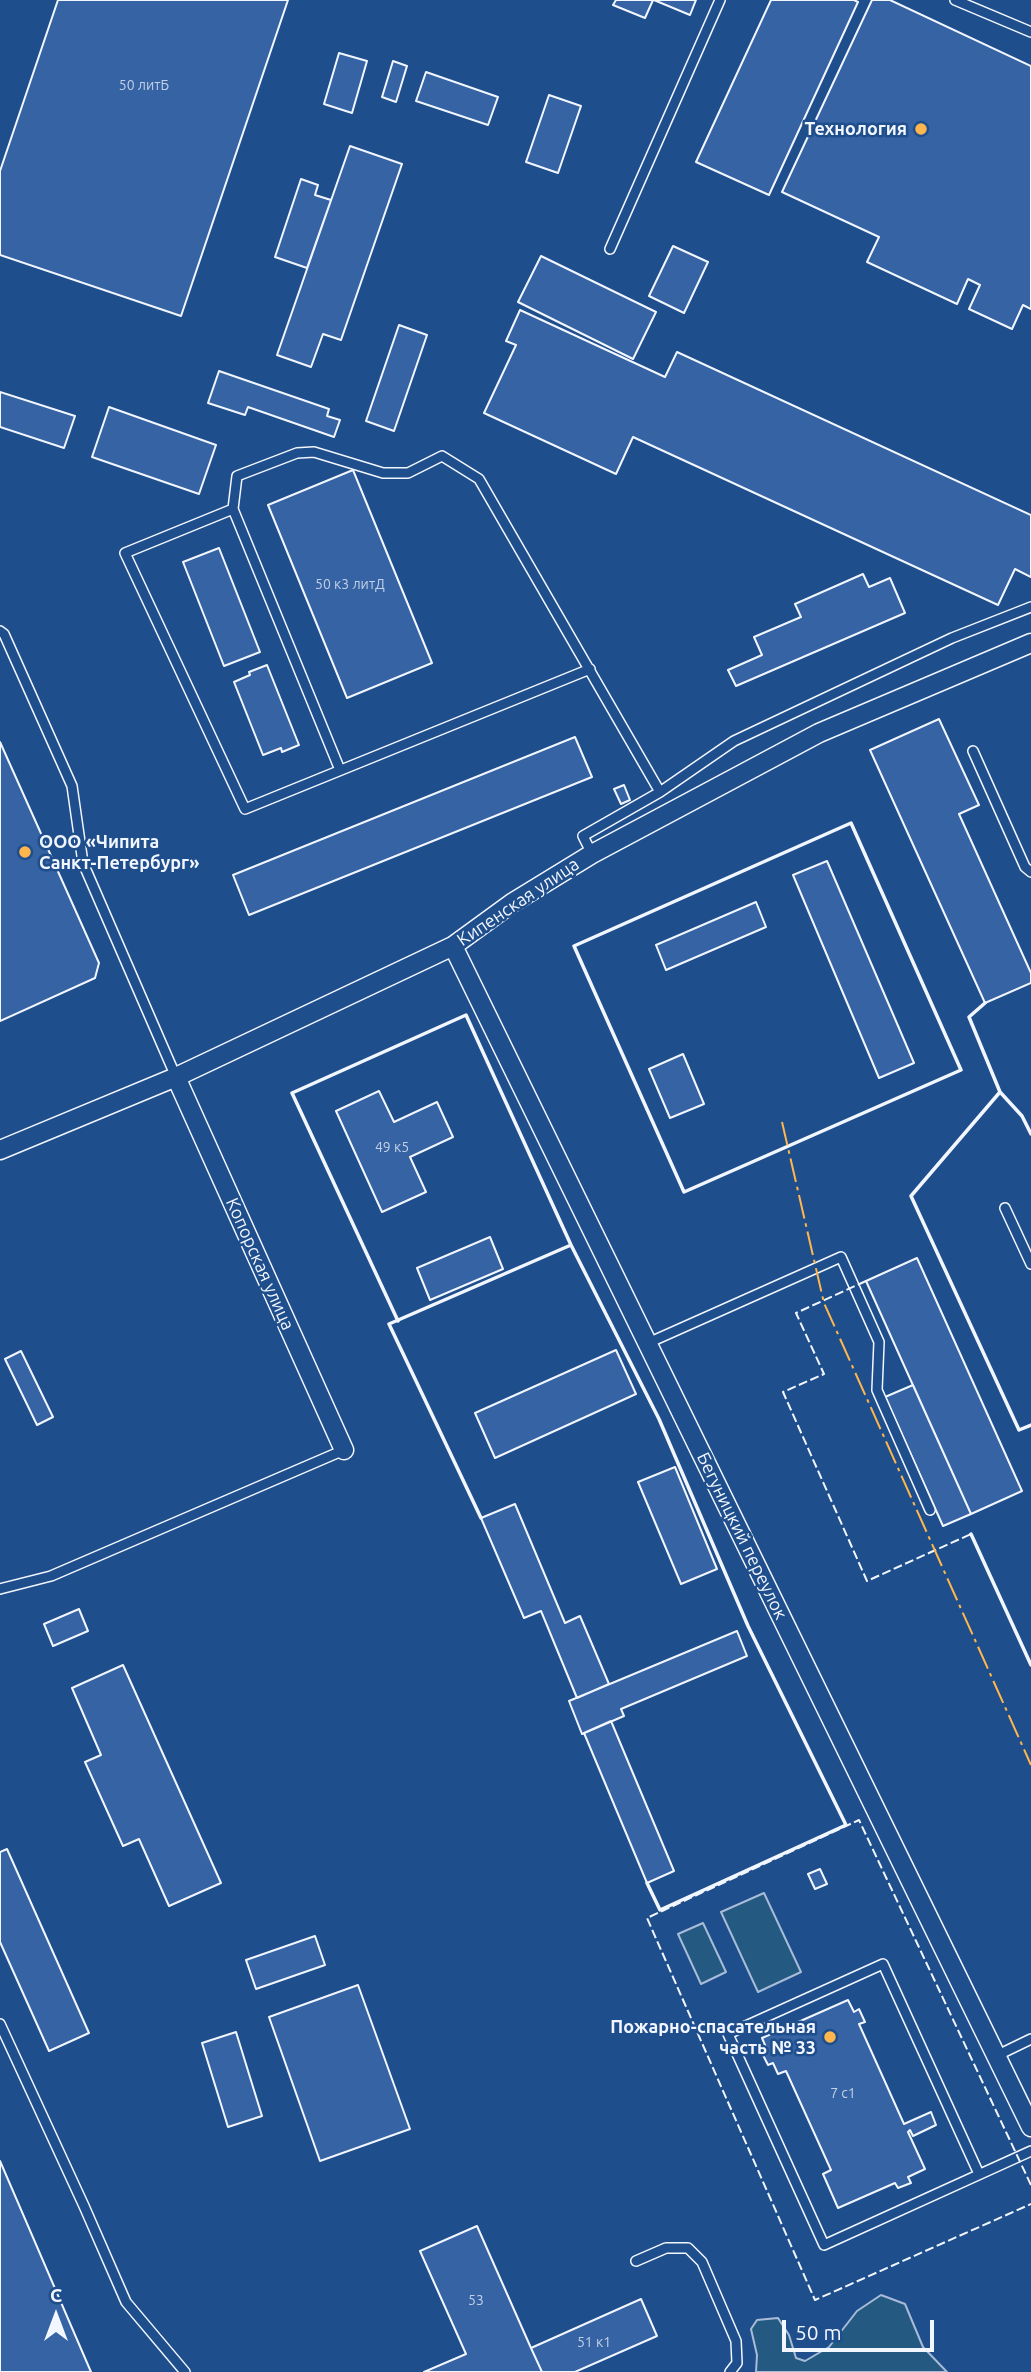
<!DOCTYPE html>
<html>
<head>
<meta charset="utf-8">
<style>
	body { margin:0 }
	#map { position:relative; width:1031px; height:2372px; overflow:hidden; background:#1f4e8c; font-family:Ubuntu,sans-serif }
	canvas { display:block }
	.north { position:absolute; left:21px; top:2281px; width:70px; height:70px; -webkit-text-stroke:5px #1f4e8c; paint-order:stroke; rotate:0deg; font-size:19px; font-weight:700; line-height:28px; text-align:center; color:#f2f6ff }
	.north::after { content:''; display:block; margin:auto; width:24px; height:32px; background:#f2f6ff; clip-path:polygon(50% 0,100% 100%,50% 72%,0 100%) }
	.scale { position:absolute; left:782px; top:2320px; width:152px; height:32px; box-sizing:border-box; border:4px solid #f2f6ff; border-top:0; padding-left:9px; font-size:21px; line-height:24px; white-space:nowrap; color:#f2f6ff; -webkit-text-stroke:5px #1f4e8c; paint-order:stroke }
</style>
</head>
<body>
<div id="map">
<canvas width="1031" height="2372"></canvas>
<div class="north">С</div>
<div class="scale">50 m</div>
</div>
<script>
const ctx = document.querySelector('canvas').getContext('2d');
ctx.lineJoin = 'round';
function fillPath(path, color) { ctx.fillStyle = color; ctx.fill(path, 'evenodd'); }
function stroke(path, color, width, dash) { ctx.strokeStyle = color; ctx.lineWidth = width; ctx.lineCap = dash ? 'butt' : 'round'; ctx.setLineDash(dash || []); ctx.stroke(path); }
function write(font, color, halo, rows, align = 'center') {
  ctx.font = font + ' Ubuntu,sans-serif'; ctx.lineWidth = 5; ctx.setLineDash([]); ctx.textBaseline = 'middle'; ctx.strokeStyle = halo; ctx.fillStyle = color; for (const [text, x, y, turn = 0] of rows) {
    ctx.save(); ctx.translate(x, y); ctx.rotate((+turn || 0) * Math.PI / 180); ctx.textAlign = isNaN(turn) ? turn : align; if (halo) ctx.strokeText(text, 0, 0); ctx.fillText(text, 0, 0); ctx.restore();
  }
}
const green = new Path2D(`
	M764,1893L801,1972L758,1992L721,1912Z
	M703,1923L726,1972L701,1984L678,1934Z
	M881,2295L905,2304L923,2347L947,2372H756L757,2355L751,2329L757,2320L778,2318L789,2335L796,2358L805,2361L829,2347L857,2311Z`);
fillPath(green, '#245a82');
stroke(green, '#a8bbd7', 2);
const building = new Path2D(`
	M58,0H288L181,316L0,255V171Z
	M616,0H653L645,18L613,5Z
	M654,0H696L690,15Z
	M771,0H854L858,2L769,195L696,162Z
	M872,0H890L1031,66V309L1023,305L1012,329L969,309L980,285L968,279L957,304L867,262L879,237L782,192Z
	M339,53L367,61L352,113L324,104Z
	M393,61L407,66L396,102L382,97Z
	M426,72L498,97L488,125L416,101Z
	M549,95L581,106L558,173L526,162Z
	M350,146L402,164L341,340L323,334L311,367L277,355Z
	M301,179L318,185L315,195L331,200L307,268L275,257Z
	M673,246L708,262L684,313L649,296Z
	M541,256L656,312L633,359L518,302Z
	M520,310L665,377L677,352L1031,515V577L1015,569L998,605L633,437L616,474L484,413L516,345L506,341Z
	M399,325L427,335L394,431L366,421Z
	M219,371L329,409L327,416L340,420L334,437L248,407L245,415L208,403Z
	M0,392L75,416L64,448L0,427Z
	M109,407L216,445L199,494L92,457Z
	M353,470L432,663L347,698L268,505Z
	M219,548L260,652L224,666L183,562Z
	M863,574L869,587L890,578L905,613L736,686L728,670L762,655L754,637L801,617L795,604Z
	M267,665L299,745L282,752L281,748L263,755L234,682L250,675L249,672Z
	M939,719L979,805L959,814L1031,973V983L985,1003L870,750Z
	M575,737L592,777L249,915L233,875Z
	M0,742L99,963L95,978L0,1021Z
	M624,785L630,800L621,804L614,789Z
	M827,861L914,1063L879,1078L793,875Z
	M756,902L766,927L666,970L656,945Z
	M683,1054L704,1104L670,1118L649,1069Z
	M379,1091L394,1122L437,1102L453,1137L410,1157L426,1192L382,1212L336,1111Z
	M490,1237L503,1269L430,1300L417,1268Z
	M917,1258L1022,1491L971,1514L866,1281Z
	M616,1350L636,1394L495,1458L475,1413Z
	M21,1351L53,1417L37,1425L5,1359Z
	M913,1385L971,1514L943,1526L885,1397Z
	M675,1467L717,1569L681,1584L638,1482Z
	M515,1504L565,1623L580,1616L609,1684L577,1698L541,1611L524,1618L481,1518Z
	M79,1609L88,1631L53,1646L44,1624Z
	M737,1631L747,1656L621,1709L624,1716L582,1734L569,1701Z
	M123,1665L221,1883L169,1906L139,1839L123,1846L85,1762L101,1755L72,1688Z
	M611,1721L674,1871L647,1883L584,1733Z
	M7,1849L89,2033L49,2051L0,1942V1852Z
	M820,1869L827,1884L815,1889L808,1874Z
	M315,1936L325,1965L256,1989L246,1960Z
	M358,1985L410,2129L320,2161L269,2017Z
	M848,2000L854,2012L859,2009L865,2022L859,2024L904,2124L931,2112L936,2125L913,2136L910,2130L908,2132L925,2169L908,2177L911,2183L898,2188L895,2183L838,2208L823,2174L831,2170L786,2071L778,2074L773,2063L768,2065L762,2053L767,2050L762,2038Z
	M236,2032L262,2116L228,2127L202,2043Z
	M0,2161L91,2372H0Z
	M477,2226L531,2348L542,2372H424L466,2354L420,2251Z
	M641,2299L657,2336L575,2372H542L531,2348Z`);
fillPath(building, '#3563a3');
stroke(building, '#f2f6ff', 2);
const service = new Path2D(`
	M955,0L1031,32
	M610,249L720,0
	M233,509L340,770
	M0,631L4,634L72,786L83,863L176,1077
	M590,669L245,809L125,553L233,509L237,476L297,453L314,452L383,473H408L442,456L479,479L660,792
	M973,751L1025,867L1031,872
	M592,854L583,836L660,792L734,741L952,638L1031,607
	M1005,1208L1031,1264
	M648,1343L841,1257L879,1342L877,1390L930,1510
	M0,1589L51,1576L344,1450
	M0,2024L84,2206L126,2302L185,2372
	M998,2055L1031,2039
	M979,2174L883,1964L728,2034L824,2245L1031,2151
	M636,2261L666,2248H688L702,2262L736,2341L737,2363L730,2372`);
const minor = new Path2D(`
	M453,946L1031,2127
	M176,1077L344,1450
	M0,1150L176,1077L453,946L512,903L592,854L819,733L1031,643`);
stroke(service, '#f2f6ff', 12);
stroke(minor, '#f2f6ff', 21);
stroke(service, '#1f4e8c', 9);
stroke(minor, '#1f4e8c', 18);
stroke(new Path2D(`
	M866,1281L796,1313L824,1374L783,1392L867,1581L971,1534
	M1031,2185L859,1820L647,1918L815,2300L1031,2204`), '#f2f6ff', 2, [9, 3.5]);
stroke(new Path2D(`
	M851,823L961,1070L684,1192L574,946Z
	M985,1003L969,1017L1000,1092L1022,1116L1031,1134
	M1000,1092L911,1196L1019,1430L1031,1425
	M398,1321L292,1093L466,1015L571,1245L659,1419L748,1626L846,1825L660,1910L647,1883
	M481,1518L389,1324L571,1245
	M971,1534L1031,1665`), '#f2f6ff', 3.5);
stroke(new Path2D(`
	M782,1122L824,1303L1031,1765`), '#ffb74d', 2, [24, 5, 3.5, 5]);
for (const [x, y, r, color] of [
	[921,129,7,"#ffb74d"],
	[25,852,7,"#ffb74d"],
	[830,2037,7,"#ffb74d"]
]) { const dot = new Path2D(); dot.arc(x, y, r, 0, 2 * Math.PI); ctx.fillStyle = color; ctx.fill(dot); stroke(dot, '#1f4e8c', 2.5); }
write('14px', '#c3d1e8', null, [
	["50 литБ",144,85],
	["50 к3 литД",350,584],
	["49 к5",392,1147],
	["7 с1",843,2093],
	["53",476,2300],
	["51 к1",594,2342]
]);
write('bold 18px', '#f2f6ff', '#1f4e8c', [
	["Технология",907,129],
	["ООО «Чипита",39,842,"left"],
	["Санкт-Петербург»",39,863,"left"],
	["Пожарно-спасательная",816,2027],
	["часть № 33",816,2048]
], 'right');
write('18px', '#f2f6ff', '#1f4e8c', [
	["Кипенская улица",518,902,-34],
	["Копорская улица",260,1264,66],
	["Бегуницкий переулок",742,1536,64]
]);
</script>
</body>
</html>
